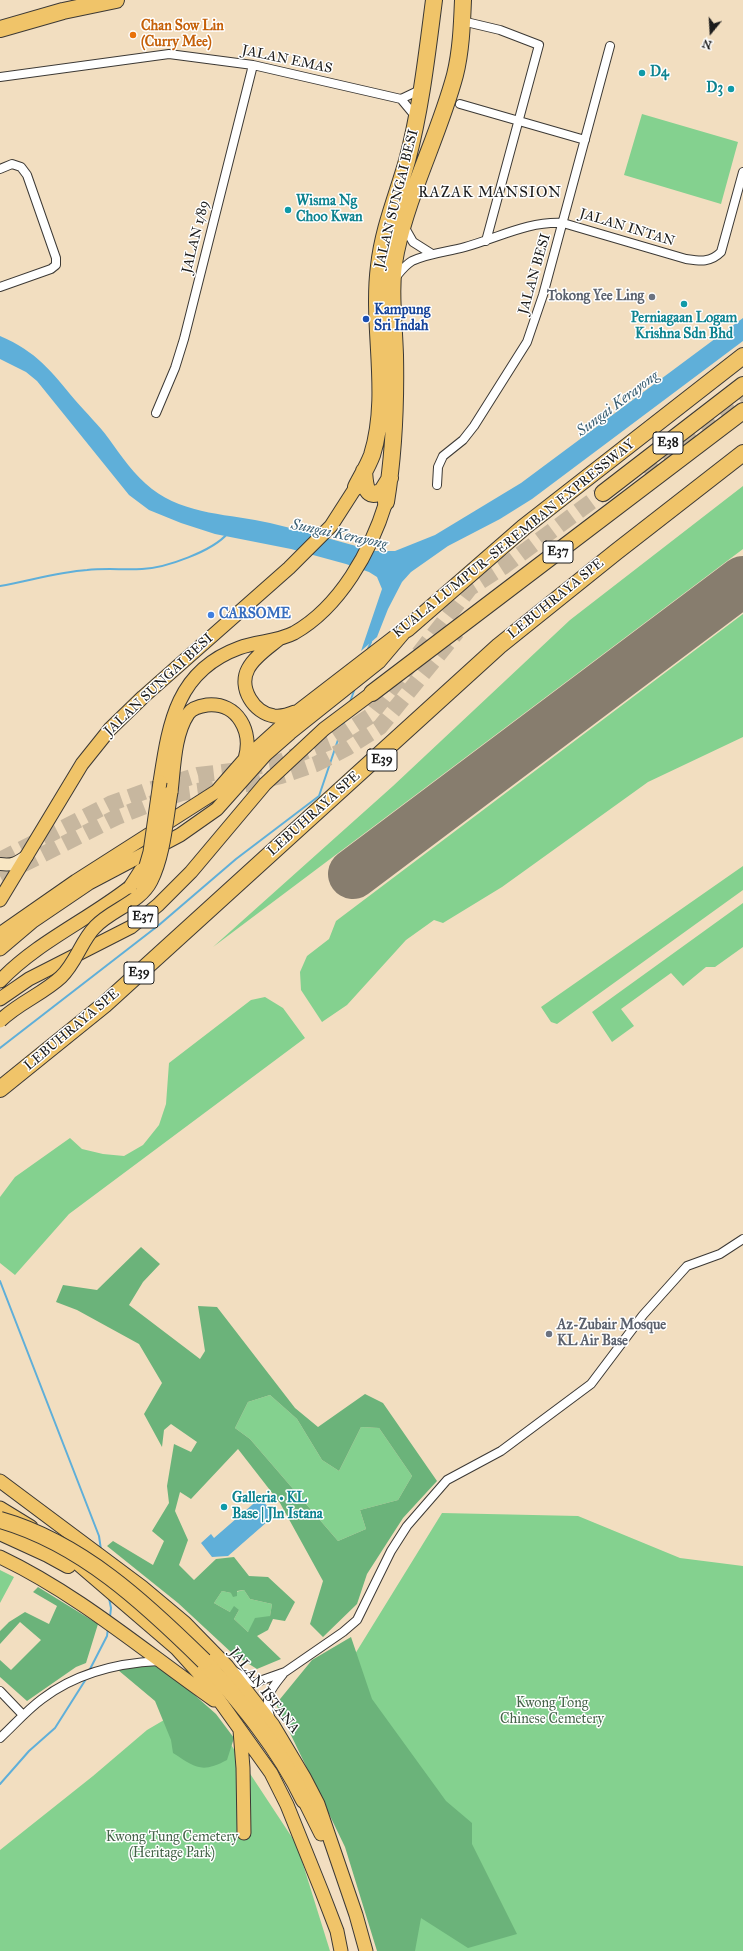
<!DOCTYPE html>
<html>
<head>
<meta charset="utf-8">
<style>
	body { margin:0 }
	#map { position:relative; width:743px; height:1951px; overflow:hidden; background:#f2dec0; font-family:"IM FELL Great Primer",serif }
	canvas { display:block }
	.north { position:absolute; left:691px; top:12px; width:40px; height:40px; -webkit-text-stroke:3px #fff; paint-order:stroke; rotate:198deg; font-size:11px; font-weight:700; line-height:16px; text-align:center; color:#1c1c1c }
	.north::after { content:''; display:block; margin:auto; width:14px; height:18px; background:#1c1c1c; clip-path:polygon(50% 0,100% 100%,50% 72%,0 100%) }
</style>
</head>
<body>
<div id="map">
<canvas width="743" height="1951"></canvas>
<div class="north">N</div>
</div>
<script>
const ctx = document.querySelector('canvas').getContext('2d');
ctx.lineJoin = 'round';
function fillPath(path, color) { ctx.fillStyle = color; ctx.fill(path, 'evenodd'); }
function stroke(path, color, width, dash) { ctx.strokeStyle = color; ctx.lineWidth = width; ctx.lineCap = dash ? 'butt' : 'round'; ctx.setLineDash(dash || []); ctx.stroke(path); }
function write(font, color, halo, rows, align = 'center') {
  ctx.font = font + ' "IM FELL Great Primer",serif'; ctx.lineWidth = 3; ctx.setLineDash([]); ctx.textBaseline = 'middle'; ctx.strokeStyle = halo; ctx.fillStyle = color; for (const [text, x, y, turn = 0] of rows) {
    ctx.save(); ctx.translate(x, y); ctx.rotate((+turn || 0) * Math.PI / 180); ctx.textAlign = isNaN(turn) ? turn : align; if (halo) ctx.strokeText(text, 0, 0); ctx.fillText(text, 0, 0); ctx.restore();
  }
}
fillPath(new Path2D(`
	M642,114L738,142L721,204L624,175Z
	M743,486V549L213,947L393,786L570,620Z
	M743,614V737L648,782L502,887L443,923L434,920L406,940L347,1005L322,1022L301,990L300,972L307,956L329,939L336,921Z
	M743,866V890L557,1024L551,1022L541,1007Z
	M743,903V947L715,967H706L683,986L671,973L621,1009L634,1026L612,1042L592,1012Z
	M265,997L283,1008L305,1038L69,1214L15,1275L0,1263V1197L15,1177L70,1138L82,1149L103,1154L124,1156L143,1145L159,1125L166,1104L169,1063L251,1000Z
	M270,1395L297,1419L322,1460L339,1471L361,1427L379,1428L412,1476L398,1500L360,1510L366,1529L338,1541L250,1439L235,1428L248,1402Z
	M442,1513L578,1516L680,1558L743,1566V1951H410L347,1667Z
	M0,1570L14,1577L0,1603Z
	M244,1590L250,1599L272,1604L270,1616L248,1632L234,1619L239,1610L230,1612L214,1603L222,1591L231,1593Z
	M193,1703L218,1725L297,1845L330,1951H0V1850L93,1776L147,1730Z`), '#84d18f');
fillPath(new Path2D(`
	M141,1247L160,1264L143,1282L129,1305L200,1359L205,1351L198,1306L217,1307L295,1408L318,1427L365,1394L383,1403L437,1481L403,1518L367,1574L357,1604L323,1637L310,1624L323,1581L280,1503L238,1449L191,1499L180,1492L175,1511L188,1540L179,1565L194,1580L216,1559L234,1557L249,1576L268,1577L295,1602L285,1621L273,1619L268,1630L257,1636L281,1659L257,1669L233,1654L178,1603L107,1546L113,1541L153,1565L164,1541L152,1531L169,1503L167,1486L174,1444L191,1452L197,1442L171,1424L164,1430L162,1447L144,1414L162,1383L139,1344L77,1310L56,1302L63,1285L97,1290ZM270,1395L297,1419L322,1460L339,1471L361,1427L379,1428L412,1476L398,1500L360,1510L366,1529L338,1541L250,1439L235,1428L248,1402ZM244,1590L250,1599L272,1604L270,1616L255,1618L248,1632L234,1619L239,1610L234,1606L230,1612L214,1603L222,1591L231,1593L233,1597L237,1596V1591Z
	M38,1587L98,1624L86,1663L76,1667L27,1701L0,1677V1660L11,1670L41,1640L20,1622L0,1644V1631L9,1622L25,1612L49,1624L57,1606L33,1592Z
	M351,1637L372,1699L446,1801L472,1823V1844L517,1934L468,1948L421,1918L415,1951H377L345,1847L276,1704L312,1660Z
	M136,1664L155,1666L181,1683L216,1714L234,1738L227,1760C201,1774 195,1767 173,1753L171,1740L155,1701L118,1670Z`), '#6bb37a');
fillPath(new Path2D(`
	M743,318V341L532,499L500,519L448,546L411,572L402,582L388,609L377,637L361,651L382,589L377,577L369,572L346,564L291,549L215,534L181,523L149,510L129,495L37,381L26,372L0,359V336C37,352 50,370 75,400C86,413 99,425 109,439C122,457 134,475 152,489C185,515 231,514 270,523C305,531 340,542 375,551H395L435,535L521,483Z
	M260,1498L275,1515L228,1556L212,1557L201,1543L211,1534L214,1538Z`), '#5fafd9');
stroke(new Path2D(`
	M0,586C29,581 58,572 87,570C106,568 124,570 142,569C166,568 213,551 228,533
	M367,651L371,642
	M350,702L355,688
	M0,1048L159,925L236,859L319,796L344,722
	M0,1281L99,1536L101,1550
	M109,1598L111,1608L110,1617
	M89,1671L107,1636L108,1628
	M0,1784L29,1751L55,1728L86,1679`), '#5fafd9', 2);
stroke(new Path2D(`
	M353,874L743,581`), '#877d6e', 50);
stroke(new Path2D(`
	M646,475L743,397
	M0,860L112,803L149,790L198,775L240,770L277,763L332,741L370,716L470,588L503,567L603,493
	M0,876L117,817L153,803L182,793L247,784L281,776L316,764L347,748L380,727L457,632`), '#c7b79f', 16, [16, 8]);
const street = new Path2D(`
	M462,21L500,30L539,45L486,241
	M0,77L169,54L253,65L401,99L422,89
	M401,99L416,117
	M460,104L585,140
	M0,169L12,164L21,167L27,175L56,258V265L51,269L0,287
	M405,228L413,242L432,254
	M395,278C400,272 405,265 412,261C429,253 447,252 465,247C498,238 528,221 563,223L686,259C700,261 710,263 721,252L743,172
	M156,413L175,368L184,339L253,65
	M437,485L438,467L443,456L463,440L474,426L527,342L543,295L610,46
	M234,1671L254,1683L285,1672L343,1632L357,1620L391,1551L407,1526L447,1480L501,1451L591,1384L643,1315L687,1266L720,1254L743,1239
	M0,1691L23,1715
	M270,1717C264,1697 270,1690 283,1674
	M0,1738C14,1725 27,1710 42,1699C76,1673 118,1663 159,1661`);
const secondary = new Path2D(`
	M0,864C12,866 17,863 27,856`);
const primary = new Path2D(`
	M279,639C268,648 254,657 248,669C238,688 254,713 274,716C282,717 288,715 295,712
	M160,782C169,724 176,671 239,648C257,641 277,642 294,633C340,607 371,551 386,502
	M171,792C174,768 174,735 188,714C192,708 200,706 207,705C238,702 253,732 245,759
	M0,900L82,764L110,729L143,697L289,568L331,526L356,487
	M0,934L76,881L217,791L245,759L297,712L397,635
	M0,949L33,921L89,883L180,835L217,809L266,754L290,733L379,662L407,629
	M0,981C37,942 88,920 130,887
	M0,999L29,979L131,927L158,905L191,872L265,784L324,729L372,693
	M0,1481L142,1587L185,1623L227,1666L273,1725L304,1777L318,1804L356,1915L366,1951
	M0,1508L31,1527
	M0,1557C78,1594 144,1651 214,1700
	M70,1557L176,1648L204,1679L271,1773L287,1805L322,1892L337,1931L341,1951
	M240,1730L243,1768L244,1833
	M304,1800L321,1834`);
const highway = new Path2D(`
	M0,29L63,11L116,0
	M364,471C365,483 365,501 382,491L390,478
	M356,487C361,477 368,466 372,455C391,394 371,328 379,266C383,229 397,196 407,161C421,108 427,54 434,0
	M603,493L743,385
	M386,502C394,453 396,405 395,355C394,322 389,285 396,252C409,191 439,135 455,75C461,51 462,25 463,0
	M407,629L524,527L743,356
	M372,693L743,411
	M0,1089L104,1005L499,646L616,552L743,453
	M0,1532L48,1554L68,1565
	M204,1661C242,1704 279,1748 304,1800`);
stroke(street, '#3c3935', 10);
stroke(secondary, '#3c3935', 14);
stroke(primary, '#3c3935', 15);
stroke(highway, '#3c3935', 18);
stroke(street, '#fff', 8);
stroke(secondary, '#f9e7c3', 12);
stroke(primary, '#f0c469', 13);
stroke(highway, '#f0c469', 16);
const primaryBridge = new Path2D(`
	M141,883L150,852L160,782
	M130,887L141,870
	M0,1021C18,1003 43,994 61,977C76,963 81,941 95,927C112,909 140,903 151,881C164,855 166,821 171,792`);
const highwayBridge = new Path2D(`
	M0,1520C81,1543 145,1603 204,1661`);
stroke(primaryBridge, '#3c3935', 15, []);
stroke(highwayBridge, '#3c3935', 18, []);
stroke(primaryBridge, '#f0c469', 13);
stroke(highwayBridge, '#f0c469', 16);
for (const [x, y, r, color] of [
	[133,35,4,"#e8710a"],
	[642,73,4,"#0f9aa8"],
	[731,89,4,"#0f9aa8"],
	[288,210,4,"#0f9aa8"],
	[652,297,4,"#6b7280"],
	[684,304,4,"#0f9aa8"],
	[366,319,4,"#1a4fb4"],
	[211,615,4,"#3f7fe0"],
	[549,1334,4,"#6b7280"],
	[224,1507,4,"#0f9aa8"]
]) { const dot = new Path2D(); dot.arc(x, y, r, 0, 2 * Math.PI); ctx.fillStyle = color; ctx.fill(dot); stroke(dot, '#fff', 1.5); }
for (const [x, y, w] of [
	[668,443,30],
	[558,552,30],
	[382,760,30],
	[143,917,30],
	[139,973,30]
]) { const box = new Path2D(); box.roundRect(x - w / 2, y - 11, w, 22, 3); ctx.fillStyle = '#fff'; ctx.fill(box); stroke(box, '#1c1c1c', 1); }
write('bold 13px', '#1c1c1c', null, [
	["E38",668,443],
	["E37",558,552],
	["E39",382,760],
	["E37",143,917],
	["E39",139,973]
]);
write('bold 14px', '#c56008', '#fff', [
	["Chan Sow Lin",141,27],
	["(Curry Mee)",141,43]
], 'left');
write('14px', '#1c1c1c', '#fff', [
	["JALAN EMAS",287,60,12],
	["JALAN SUNGAI BESI",397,199,-76],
	["JALAN INTAN",627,228,17],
	["JALAN 1/89",196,237,-76],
	["JALAN BESI",535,274,-74],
	["KUALA LUMPUR–SEREMBAN EXPRESSWAY",514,539,-39],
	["LEBUHRAYA SPE",556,599,-39],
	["JALAN SUNGAI BESI",159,685,-43],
	["LEBUHRAYA SPE",314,814,-42],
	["LEBUHRAYA SPE",72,1030,-40],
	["JALAN ISTANA",264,1691,52]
]);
write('bold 14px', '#0d838f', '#fff', [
	["D4",650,73],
	["D3",723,89,"right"],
	["Wisma Ng",296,202],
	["Choo Kwan",296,218],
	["Perniagaan Logam",684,319,"center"],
	["Krishna Sdn Bhd",684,335,"center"],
	["Galleria • KL",232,1499],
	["Base | Jln Istana",232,1515]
], 'left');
write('bold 14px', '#5b616d', '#fff', [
	["Tokong Yee Ling",644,297],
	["Az-Zubair Mosque",557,1326,"left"],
	["KL Air Base",557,1342,"left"]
], 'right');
write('bold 14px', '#164399', '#fff', [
	["Kampung",374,311],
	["Sri Indah",374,327]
], 'left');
write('bold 14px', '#366cbe', '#fff', [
	["CARSOME",219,615]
], 'left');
write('14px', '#46644a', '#fff', [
	["Kwong Tong",552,1704],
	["Chinese Cemetery",552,1720],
	["Kwong Tung Cemetery",172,1838],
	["(Heritage Park)",172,1854]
]);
ctx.letterSpacing = '1px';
write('15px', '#1c1c1c', '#fff', [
	["RAZAK MANSION",490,193]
]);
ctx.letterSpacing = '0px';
write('italic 15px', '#3a5e71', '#fff', [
	["Sungai Kerayong",618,404,-37],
	["Sungai Kerayong",339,535,12]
]);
</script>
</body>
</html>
